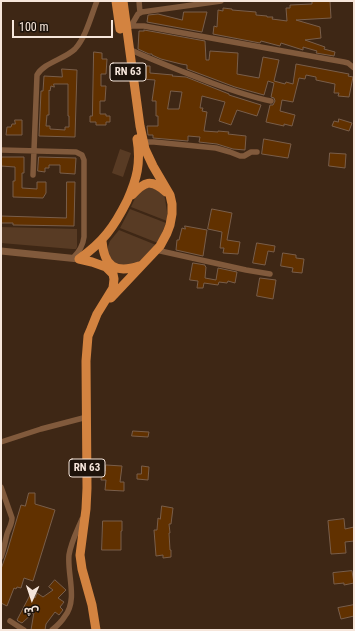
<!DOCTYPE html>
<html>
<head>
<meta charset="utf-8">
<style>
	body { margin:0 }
	#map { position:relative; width:355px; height:631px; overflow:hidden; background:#3e2715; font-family:"Roboto Condensed","Noto Sans Arabic",sans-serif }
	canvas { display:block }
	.frame { position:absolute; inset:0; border:2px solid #f6e6db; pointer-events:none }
	.north { position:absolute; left:12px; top:579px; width:40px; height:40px; -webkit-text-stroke:3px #1d130b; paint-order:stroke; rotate:183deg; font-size:11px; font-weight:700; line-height:16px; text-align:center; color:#f6e6db }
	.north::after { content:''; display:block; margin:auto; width:14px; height:18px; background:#f6e6db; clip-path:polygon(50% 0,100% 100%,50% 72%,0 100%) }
	.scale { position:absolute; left:12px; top:20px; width:101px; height:18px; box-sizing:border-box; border:2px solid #f6e6db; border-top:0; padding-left:5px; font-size:12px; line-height:14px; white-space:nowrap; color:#f6e6db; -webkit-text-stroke:3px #1d130b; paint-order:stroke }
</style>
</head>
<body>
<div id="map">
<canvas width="355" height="631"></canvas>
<div class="frame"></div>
<div class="north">ش</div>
<div class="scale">100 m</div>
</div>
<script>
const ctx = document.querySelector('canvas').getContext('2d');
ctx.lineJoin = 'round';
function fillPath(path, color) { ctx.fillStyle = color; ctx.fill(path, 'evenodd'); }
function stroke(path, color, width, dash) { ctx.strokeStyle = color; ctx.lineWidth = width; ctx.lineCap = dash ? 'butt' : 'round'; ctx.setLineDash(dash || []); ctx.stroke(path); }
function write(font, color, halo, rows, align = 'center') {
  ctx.font = font + ' "Roboto Condensed",sans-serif'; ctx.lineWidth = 3; ctx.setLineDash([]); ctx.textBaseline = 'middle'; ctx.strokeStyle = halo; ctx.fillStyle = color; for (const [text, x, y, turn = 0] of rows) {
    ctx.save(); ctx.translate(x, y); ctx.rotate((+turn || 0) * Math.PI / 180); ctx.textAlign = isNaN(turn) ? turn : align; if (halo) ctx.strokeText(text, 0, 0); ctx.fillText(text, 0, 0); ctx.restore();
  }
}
fillPath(new Path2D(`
	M120,149L131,153L123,177L112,173Z
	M147,188H154L164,195L165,199L167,212V221L131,207L137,194Z
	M130,209L166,223L158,243L120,228Z
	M1,227L77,229V247L76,249H72L1,243Z
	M119,230L156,245L140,261L129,267L111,262L107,249L110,241Z`), '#583b24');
const building = new Path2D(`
	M330,1L331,18L296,20L320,27L321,38L305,40L325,47L324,49L335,52L334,56L316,53L317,51L303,47V50L281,43L280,46L261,41L260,43L213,34L214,26L217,27L218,10L223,11V8L232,9V10L256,12V15L267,16V17H273L272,19L287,21L286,8H290V5L312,4V2Z
	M184,12H207L202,32L147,22L148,15L158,14L182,20Z
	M144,30L205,41L206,60H209L210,51L238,53L237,74L259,78L263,57L279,60L274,81L285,84L286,82L293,84L296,64L349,74L348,76L353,77L349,97L338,96L339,93H334L335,84L316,80V77L306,75L305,79L299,78L293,102L282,100L280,111L295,115L292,126L284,124V126L266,122L270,105H273L275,101L274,98L271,97L274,83L268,81L264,95L235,87L187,69V65L181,64L161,59L152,55V54H149L138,49L139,31H144Z
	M94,52L102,53V59H107L106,74H101V86H106L105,101H100V114H106V116H110V122H106V125H96V122H90V116H92Z
	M141,66H150V73L173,75L172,76L186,77L229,94V95L261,105L257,116L237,110L231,125L219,121L225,102L202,96L200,108H203L202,111L207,112L204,131L218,132V131L229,132L228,134L246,136L245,150L233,149L217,144L199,142L200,137L188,136V141L153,138V135H148L147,126H158V116H156V101H152L155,80L141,79ZM171,91L182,92L179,109H168Z
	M62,69L77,70L75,137L39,136L41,91H43L44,76L62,77ZM54,84H68V116H69V127H65V130L50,129V126H46L47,115H49V90L50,91L51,86L54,87Z
	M339,119L352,123L349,131L332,126L334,121L338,122Z
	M15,120H22V135H6L7,127H11L12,124H15Z
	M264,139L291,144L288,158L262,154Z
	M330,153L346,154L345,168L329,166Z
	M1,157H24V173H22V188L37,189V182H46V193L43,198L13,197V181H15V167L1,166Z
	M39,157L76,158L75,174L60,173V165H49V168H45V172L38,171Z
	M67,182H75L74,226L13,225V223H1V216L66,218Z
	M212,209L232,213L227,240L240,242L238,254L223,253L224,248H220L222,232L208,229Z
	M185,226L207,230L203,256L176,250L177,240H179L182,228L185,229Z
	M257,243L275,246L274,252L268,251L265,265L253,263Z
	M283,253L296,255V258L304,259L302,273L292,272L293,268L281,266Z
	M193,263L205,265V266L206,267L205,278L216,280L218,268L237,272L235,283L228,281L227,283L219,282L218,285L204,283L203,288H197L198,281L190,280Z
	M260,278L276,280L273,299L257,296Z
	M133,431L149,432L148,437L132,436Z
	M106,465L122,466L120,482H124V491L105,490L106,480H101L102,471H105Z
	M142,466L149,467L148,480L137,479V474H141Z
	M29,493H35V504L55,510L33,581L24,578L21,588L17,587L16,589L14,588L7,606L1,603V569L7,552L21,505L25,506Z
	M162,506L173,508L171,524H169L170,533H169L170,550H171V557L163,558V555L156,556L154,530H157L158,518L160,519Z
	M344,519L345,529L354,527V541L345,542L346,553L331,554L328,521Z
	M103,521H122V531H121V550H102Z
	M352,571L354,583L344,585V583L334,584L333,573Z
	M55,580L66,590L58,598L64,602L60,607L63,610L59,615L55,612L46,624L45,630H31L34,612L22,623L18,621L17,620L30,595L35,598L37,593L43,597L53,590L49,587Z
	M354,605V616L341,619L338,608Z`);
fillPath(building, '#613100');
stroke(building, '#795e4a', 1);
stroke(new Path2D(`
	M139,1L140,13
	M123,26H144L344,62L348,63L354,68
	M131,26L138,14L142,12L221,1
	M129,49C156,62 184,72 212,83C231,90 250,97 271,101
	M142,142H154L216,148L230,152L240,156H244L251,152H257
	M1,150L76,152L82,155L84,160V237C83,246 79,252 73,258
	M33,175L37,75C43,63 65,59 75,49C86,37 91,16 97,1
	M156,250L246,270L270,274
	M1,442L41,429L87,417
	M1,487L12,518C12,524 9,528 7,534C5,542 4,549 1,557
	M10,621L24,630
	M52,630C57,626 62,621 65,616C78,600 67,574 69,555C71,542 77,531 82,519`), '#815a3c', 5.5);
stroke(new Path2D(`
	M1,251L79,259`), '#815a3c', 7);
stroke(new Path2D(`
	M116,1L120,29
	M132,195C144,182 151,178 166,192
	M102,241C104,266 115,274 139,266
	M79,259L92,262L106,267L113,274L114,279L113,288L97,314L91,329L88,336L86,361L87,488L86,509L80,555L82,569L92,605L96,630
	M79,259C103,242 114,227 127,201C137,179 141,163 137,139
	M111,298L160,246L167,233L170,225L172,214V204L170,195L153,166L145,149L140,126L123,1`), '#d38340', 9);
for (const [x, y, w] of [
	[128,72,36],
	[87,468,36]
]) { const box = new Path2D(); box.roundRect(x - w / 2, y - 9, w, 18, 3); ctx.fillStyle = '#1d130b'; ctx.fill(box); stroke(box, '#f6e6db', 1); }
write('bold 11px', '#f6e6db', null, [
	["RN 63",128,72],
	["RN 63",87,468]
]);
</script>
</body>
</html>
